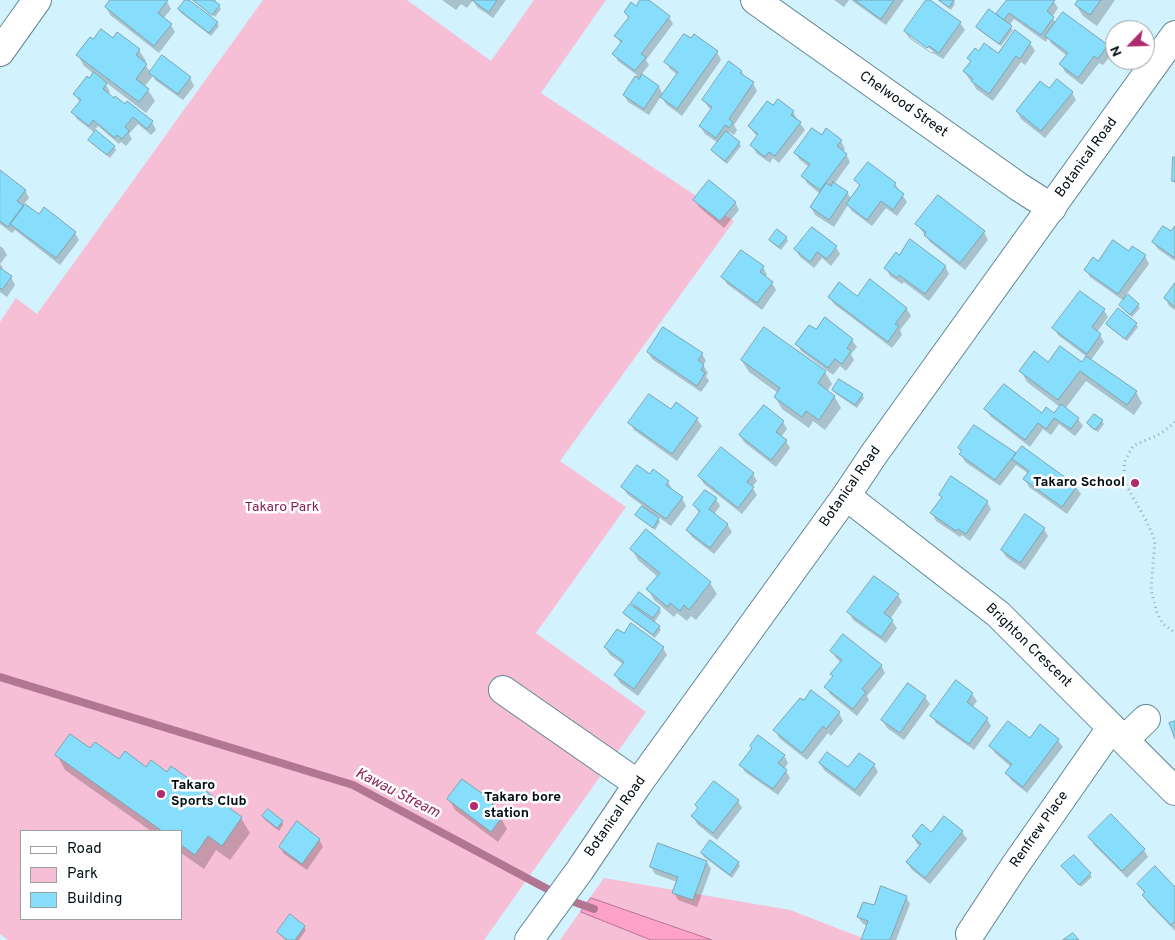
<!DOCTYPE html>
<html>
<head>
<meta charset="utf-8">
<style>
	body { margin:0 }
	#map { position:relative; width:1175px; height:940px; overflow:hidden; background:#d2f2fe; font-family:Overpass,sans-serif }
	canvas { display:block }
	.legend { position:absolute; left:20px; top:830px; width:162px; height:90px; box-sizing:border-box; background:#fff; border:1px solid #9a9fa1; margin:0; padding:6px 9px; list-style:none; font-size:15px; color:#020e13 }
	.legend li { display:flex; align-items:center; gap:10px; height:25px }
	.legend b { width:25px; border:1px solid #9a9fa1 }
	.north { position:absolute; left:1105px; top:20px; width:50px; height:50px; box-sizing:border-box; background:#fff; border:1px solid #9a9fa1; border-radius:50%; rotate:246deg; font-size:14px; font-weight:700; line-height:20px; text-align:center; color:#020e13 }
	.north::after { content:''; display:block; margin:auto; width:18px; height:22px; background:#af2a70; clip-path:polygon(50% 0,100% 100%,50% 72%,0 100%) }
</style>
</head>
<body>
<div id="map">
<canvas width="1175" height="940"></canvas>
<ul class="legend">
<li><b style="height:6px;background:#fff"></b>Road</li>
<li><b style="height:14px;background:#f7bfd5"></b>Park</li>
<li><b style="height:14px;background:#86defc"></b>Building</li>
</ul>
<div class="north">N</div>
</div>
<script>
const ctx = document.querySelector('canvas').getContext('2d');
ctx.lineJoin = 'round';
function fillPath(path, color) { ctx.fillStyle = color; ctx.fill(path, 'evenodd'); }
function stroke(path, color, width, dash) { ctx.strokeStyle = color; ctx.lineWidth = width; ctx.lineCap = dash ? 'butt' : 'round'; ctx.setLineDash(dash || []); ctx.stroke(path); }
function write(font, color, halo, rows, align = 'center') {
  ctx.font = font + ' Overpass,sans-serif'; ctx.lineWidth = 5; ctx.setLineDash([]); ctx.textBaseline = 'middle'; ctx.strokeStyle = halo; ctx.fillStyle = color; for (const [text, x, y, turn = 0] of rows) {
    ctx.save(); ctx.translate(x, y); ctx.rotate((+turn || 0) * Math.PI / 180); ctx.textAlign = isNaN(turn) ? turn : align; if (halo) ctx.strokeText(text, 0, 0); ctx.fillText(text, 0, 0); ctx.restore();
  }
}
fillPath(new Path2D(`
	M263,0H407L491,61L534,0H606L541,93L734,221L560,461L626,507L536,633L646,712L484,940H8L0,934V322L16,298L37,314ZM21,831H181V919H21Z
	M604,878L790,910L868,940H560Z`), '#f7bfd5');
const water = new Path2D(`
	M591,898L712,940H651L581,912Z`);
fillPath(water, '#fea2c9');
stroke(water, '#b27692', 1);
fillPath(new Path2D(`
	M112,0H166L171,9L163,19L171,25L175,32L159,53L110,15L106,7Z
	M186,0L217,23L219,26L211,36L181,13L179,10Z
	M192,0H216L215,2L219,6L221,9L215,17Z
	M442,0H506L493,18L477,7L473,0L467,8L461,4L456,10Z
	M642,0H647L669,17L673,24L646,60L649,65L641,75L659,87L663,95L678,75L670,69L666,62L691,40L694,36L717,52L721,60L682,116L666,104L661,96L649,115L628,102L624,95L637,75L618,61L614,54L621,44L616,36L629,19L625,13L636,7Z
	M834,0H849L844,7Z
	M851,0H904L886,25Z
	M928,0L960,23L965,30L943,59L933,53L932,54L909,38L905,31ZM910,34L933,51L932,53L910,37Z
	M938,0H955L954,2L955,4L951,10Z
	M1008,0H1053L1058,8L1052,17L1056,23L1063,13L1107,46L1112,54L1103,65L1099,63L1082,85L1065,72L1061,64L1067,56L1051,43L1048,38L1046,42L1014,19L1009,26L1013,30L1001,46L979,30L977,27L1001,19L998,14Z
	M1077,0H1115L1097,26L1083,16L1076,5L1079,2Z
	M1015,32L1030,43L1035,51L1025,65L1021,62L993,101L976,89L972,81L969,79L965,72L971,63L969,58L979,52L998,55Z
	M118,34L139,50L146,61L144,63L151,73L190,78L194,86L183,100L155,80L153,76L144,87L148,90L155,101L146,113L104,81L110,92L108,95L152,122L156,130L151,135L138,124L129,134L132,139L126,146L121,142L119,144L98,126L94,131L114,146L116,150L110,158L91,143L90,140L95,133L77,119L73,112L80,103L75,94L94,74L84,66L78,55L93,41L113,40Z
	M729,63L742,72L745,78L753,83L757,91L734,125L737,130L734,135L729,132L728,134L739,143L741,146L727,164L715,154L713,150L718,143L705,134L700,126L712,110L708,107L704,100Z
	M1049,90L1072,93L1076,100L1045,138L1021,119L1017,111Z
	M773,107L793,112L797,119L796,120L800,123L805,130L779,163L773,158L770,163L756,153L752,145L758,137L754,133L749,126Z
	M822,136L841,141L845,149L843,152L846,154L850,162L834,184L847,192L851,199L860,187L856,180L895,184L907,202L897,216L886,208L872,226L852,211L848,205L834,227L815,215L811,207L820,194L807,183L803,176L809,167L800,160L795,153Z
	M0,172L25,190L29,198L24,204L39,216L75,233L79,240L60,265L15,230L12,233L0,224Z
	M695,200L735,202L739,210L724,228L699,207Z
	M917,224L984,232L988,240L965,270L930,242Z
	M1175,228V261L1158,249L1153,242L1171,233Z
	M786,238L788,241L781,250L772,243L770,240Z
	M0,246L3,248L7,255L0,264L3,268L1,270L11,277L15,285L7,297L0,292Z
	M836,247L840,254L831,266L822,258L814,268L800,257L796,250Z
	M1129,252L1145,256L1149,264L1126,295L1138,305L1140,308L1132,317L1122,308L1120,305L1124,301L1090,277L1086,270L1098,263Z
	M945,266L949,274L929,301L904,282L902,284L890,276L886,268Z
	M763,267L767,275L765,278L772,283L776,290L762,310L727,284L723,277Z
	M1175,285V310L1169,306L1165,298Z
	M829,297L858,298L906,308L911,316L900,330L902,335L892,348L834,304Z
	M1104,310L1108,317L1097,332L1100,335L1104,342L1091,360L1136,392L1142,403L1134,415L1086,381L1065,409L1078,419L1083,426L1075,436L1059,424L1051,435L1043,429L1030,447L990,416L986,409L1042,415H1054L1060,407L1027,382L1021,371L1048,364H1082L1087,357L1058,335L1054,328Z
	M1118,310L1136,324L1138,327L1127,341L1109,327L1107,324Z
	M764,329L825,372L832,384L827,391L834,396L841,408L825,430L813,421L809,428L782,409L775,397L778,393L749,372L742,361Z
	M816,331L852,340L857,347L851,354L854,360L846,371L840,366L833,375L801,351L797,344Z
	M648,352L702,354L706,361L703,365L708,373L706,376L709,381L701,392L652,359Z
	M834,390L862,395L864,398L857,408L835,393Z
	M671,411L697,419L702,426L677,461L634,430L630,423Z
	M1102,421L1104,424L1098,432L1090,427L1088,423Z
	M783,422L787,429L781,437L786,441L790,448L776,467L745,443L740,436Z
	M975,426L1016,455L1022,448L1076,487L1081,494L1067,514L1029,487L1025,479L1029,474L1016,465L1000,486L965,462L961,454L962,453L959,448Z
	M753,474L757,481L752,487L757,495L742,514L704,484L700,477Z
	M650,476L668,482L672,489L671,490L682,498L686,506L671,526L657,516L660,522L655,530L639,518L637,515L643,506L627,494L623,487Z
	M940,495L987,502L991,509L970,541L962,535L960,537L936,521L932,513L942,498Z
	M716,499L720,506L714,514L727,524L732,532L714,554L692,537L687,530L699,513L695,506Z
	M1044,529L1048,536L1025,570L1006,557L1002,550Z
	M647,531L710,583L717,594L696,620L691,616L687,621L677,613L674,617L654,600L648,589L658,577L638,560L632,549Z
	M639,594L660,609L661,612L654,623L659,627L661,630L655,638L626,616L624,613L637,611L632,603Z
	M898,595L902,602L890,619L892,621L897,628L886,643L853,620L849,612Z
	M605,647L663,648L667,655L638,696L620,683L616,676L624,665L610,655Z
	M832,651L881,665L885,673L867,696L869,700L857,716L830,694L826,687L833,678L832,675L841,663L836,658Z
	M908,685L925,697L930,704L904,740L887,728L882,720Z
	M972,694L977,701L972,708L987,719L991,726L974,750L936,723L932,716Z
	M839,713L843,721L831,736L828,733L807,760L779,738L775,730Z
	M1041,726L1058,740L1063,747L1027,793L1011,780L1007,773L1011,767L995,753L990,746L1030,740Z
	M90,750L120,761L167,774L241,818L250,833L230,860L216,850L204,869L181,853V831H151L65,770L57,755Z
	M784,755L788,763L784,769L786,771L790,778L778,795L745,772L741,765Z
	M820,764L849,769L874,765L878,772L860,797L825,771Z
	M463,780L494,803L500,814L498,817L501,818L507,829L498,842L455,810L449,799Z
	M738,801L742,808L717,840L697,824L693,816L699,809L696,805Z
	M263,816L282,822L283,825L279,831L265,820Z
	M944,818L962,832L967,839L930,884L912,870L907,862L920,846L917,844L913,836L932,833Z
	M1090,837L1144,850L1148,857L1127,878L1094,845Z
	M319,839L323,847L307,870L284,854L280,847Z
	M702,853L738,863L740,866L732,878L704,857Z
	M707,862L711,869L697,907L678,900L674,893L677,882L655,874L651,867Z
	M1065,870L1090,874L1092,877L1081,887Z
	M1138,884L1175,889V931L1148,903L1143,895L1145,894Z
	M906,897L910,904L896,940H862L868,926L863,924L858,917L875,907Z
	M304,927L306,930L299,940H286L280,935L278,932Z`), '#0003');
stroke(new Path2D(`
	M0,677L353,785L566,899L594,909`), '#b27692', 8);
const building = new Path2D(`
	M110,0H168L158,13L172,24L154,46L105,7Z
	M185,0H189L218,22L209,33L178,9Z
	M193,0H213L220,5L212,15Z
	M472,0H497L489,12Z
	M640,0H649L670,16L641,54L646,57L635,71L612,54L622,41L614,36L629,17L624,12L631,2L636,6Z
	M855,0H894L881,19Z
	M926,0H930L961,22L939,53L929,46L927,48L904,31Z
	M939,0H954L949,7Z
	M1007,0H1055L1047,11L1054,17L1041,35L1009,13L1004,20L996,14Z
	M1078,0H1101L1090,15L1075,5Z
	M989,9L1012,26L999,44L976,27Z
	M1063,12L1108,45L1098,59L1094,56L1078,78L1059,64L1068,53L1045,36Z
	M101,29L113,38L117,32L140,49L136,55L147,64L136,79L149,89L139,102L76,55L90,37L93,39Z
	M1015,30L1031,42L1020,59L1016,56L989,94L971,81L973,79L963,71L971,61L967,58L975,48L979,51L984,43L998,53Z
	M684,34L691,38L694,34L718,51L677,109L660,97L678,72L664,62Z
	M162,55L191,77L178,94L149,73Z
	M729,61L742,71L740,73L754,82L729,119L733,122L729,128L725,125L716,138L699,126L712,107L702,100Z
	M94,72L107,83L103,89L114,98L115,96L125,104L127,101L153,121L147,129L133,117L125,127L129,131L122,139L117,135L115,138L93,120L89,126L71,112L81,100L73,94L87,76L89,78Z
	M642,74L659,86L644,109L623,95L635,76L639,79Z
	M1057,79L1073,92L1041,131L1016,111L1040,81L1049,88Z
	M778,99L794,111L791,115L801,122L775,156L769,152L765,157L750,145L758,134L748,126L767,101L773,105Z
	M812,128L822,135L826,128L842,140L837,146L847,154L820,190L801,176L810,164L794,153Z
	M96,130L115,146L107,155L88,140Z
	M726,131L740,142L725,161L711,150Z
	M1173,157H1175V182L1172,181Z
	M868,162L896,183L894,186L904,194L893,210L881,201L867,220L846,204L860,185L854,180Z
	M0,170L26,190L17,201L24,206L8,227L0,221Z
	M709,180L736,202L720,221L693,200Z
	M833,182L848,192L829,220L810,207L826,183L831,186Z
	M938,195L985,231L960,263L924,235L926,232L915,224Z
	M25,204L39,214L44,207L76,232L56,258L10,224Z
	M1163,226L1171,231L1175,226V258L1152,242Z
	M812,227L837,246L827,259L817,252L810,262L794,249Z
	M777,229L787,237L779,247L769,240Z
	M910,239L946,266L925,294L899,275L897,278L884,268L896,252L899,255Z
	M1113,240L1129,251L1132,246L1146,255L1118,294L1084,270L1093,257L1098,261Z
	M741,250L764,266L760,272L773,282L757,303L721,277Z
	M0,268L12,276L2,290L0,288Z
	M870,279L907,308L895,324L899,326L888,342L828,297L839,282L857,296Z
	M1175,283V307L1164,298Z
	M1080,291L1105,309L1092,327L1101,334L1087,354L1052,328Z
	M1128,294L1139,304L1130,315L1119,305Z
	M1118,308L1137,323L1125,339L1106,324Z
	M825,317L853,339L847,348L851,351L842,364L835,359L828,368L795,344L809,325L816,329Z
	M663,327L703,353L698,360L704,365L701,370L705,373L697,386L647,352Z
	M764,327L826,371L818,383L835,396L819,420L806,411L802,417L774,397L780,388L741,360Z
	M1060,346L1082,362L1086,356L1137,391L1127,405L1080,371L1058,400L1019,371L1034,351L1048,362Z
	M839,379L863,394L855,405L832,390Z
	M1004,384L1042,413L1046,407L1054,413L1061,404L1079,418L1071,429L1054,418L1046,429L1038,423L1025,440L984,409Z
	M649,394L671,409L676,402L698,418L672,454L628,423Z
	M764,405L784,421L776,432L787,440L771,460L739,435Z
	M1094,414L1103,420L1095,430L1087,423Z
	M974,425L1016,453L995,480L959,454L962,451L958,448Z
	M1022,446L1077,486L1062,507L1023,479L1029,471L1012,459Z
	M721,447L754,473L747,482L754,487L738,508L698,476Z
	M637,465L650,474L653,469L669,481L666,485L683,497L666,519L621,487Z
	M951,476L988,501L966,534L958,529L956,531L930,513L942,497L939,495Z
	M705,490L717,498L709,509L728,524L710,548L686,530L700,511L693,505Z
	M642,506L659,518L653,528L635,515Z
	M1025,514L1045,528L1020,563L1001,550Z
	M646,529L711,582L689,610L684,605L680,611L670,603L668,607L646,589L660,573L630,549Z
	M874,576L899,594L884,613L893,620L881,637L847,612Z
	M639,592L660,608L653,618L631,603Z
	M630,604L660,626L653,635L623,613Z
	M631,623L664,647L634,689L614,675L624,662L604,647L617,629L624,633Z
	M843,634L882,665L862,689L866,692L853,709L824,687L833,676L830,674L842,660L830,651Z
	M956,680L973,693L967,702L988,718L969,744L930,716Z
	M908,683L926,696L900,733L881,720Z
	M811,690L840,712L826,729L823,726L802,753L773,730L800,698L804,700Z
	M1008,721L1030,738L1040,724L1059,739L1023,787L1005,773L1012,764L989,746Z
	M1175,721V739L1169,723Z
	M70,734L90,748L95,742L119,759L125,751L146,767L151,760L167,772L171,766L242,817L222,846L208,836L195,855L181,845V831H162L55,755Z
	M758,735L785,755L778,763L787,770L773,789L739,765L752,748L750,746Z
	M827,752L848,767L859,753L875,764L855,790L819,763Z
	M462,779L494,802L490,809L502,817L491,832L447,799Z
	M714,781L739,800L713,833L691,816L698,808L695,805Z
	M268,809L283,821L277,828L262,816Z
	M1111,814L1145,849L1122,871L1088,837Z
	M944,816L963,831L925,878L906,862L921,844L912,836L922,824L931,832Z
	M297,821L320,839L302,864L279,847Z
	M710,840L739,862L730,875L701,853Z
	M658,843L707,861L693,900L672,893L678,877L650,867Z
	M1074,855L1091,873L1079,885L1061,866Z
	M1155,866L1175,887V921L1171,925L1142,895L1145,892L1137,884Z
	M881,886L907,896L890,940H861L868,921L857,917L863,902L874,905Z
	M290,914L305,926L295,940H287L277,932Z
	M1073,933L1079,940H1063Z`);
fillPath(building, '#86defc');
stroke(building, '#7da4b1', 1);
const minor = new Path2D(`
	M755,0L1019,187L1052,208
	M0,52L37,0
	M846,496L998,614L1175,791
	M503,690L638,784
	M1124,740L1146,719
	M970,934L1014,867L1111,728`);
const major = new Path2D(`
	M529,940L580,870L638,784L846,496L874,454L1175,35`);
stroke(minor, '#608693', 30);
stroke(major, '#608693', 30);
stroke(new Path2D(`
	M1175,422L1160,434L1133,446L1124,463L1125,483L1147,522L1155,541L1151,590L1157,613L1163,624L1173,631H1175`), '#93adb7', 3, [1, 4]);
stroke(minor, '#fff', 28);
stroke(major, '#fff', 28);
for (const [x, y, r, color] of [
	[1135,483,5,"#af2a70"],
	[161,794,5,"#af2a70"],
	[474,806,5,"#af2a70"]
]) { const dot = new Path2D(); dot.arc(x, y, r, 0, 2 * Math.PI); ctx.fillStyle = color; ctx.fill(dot); stroke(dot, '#fff', 2); }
write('14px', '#020e13', '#fff', [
	["Chelwood Street",903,105,35],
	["Botanical Road",1087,158,-54],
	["Botanical Road",851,487,-55],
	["Brighton Crescent",1028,646,44],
	["Botanical Road",616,817,-55],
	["Renfrew Place",1040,830,-55]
]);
write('bold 14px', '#020e13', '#fff', [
	["Takaro School",1125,483,"right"],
	["Takaro",171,786],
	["Sports Club",171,802],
	["Takaro bore",484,798],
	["station",484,814]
], 'left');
write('14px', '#871f56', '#fff', [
	["Takaro Park",282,508]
]);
write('italic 15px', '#8f275d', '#fff', [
	["Kawau Stream",397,794,27]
]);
</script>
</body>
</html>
